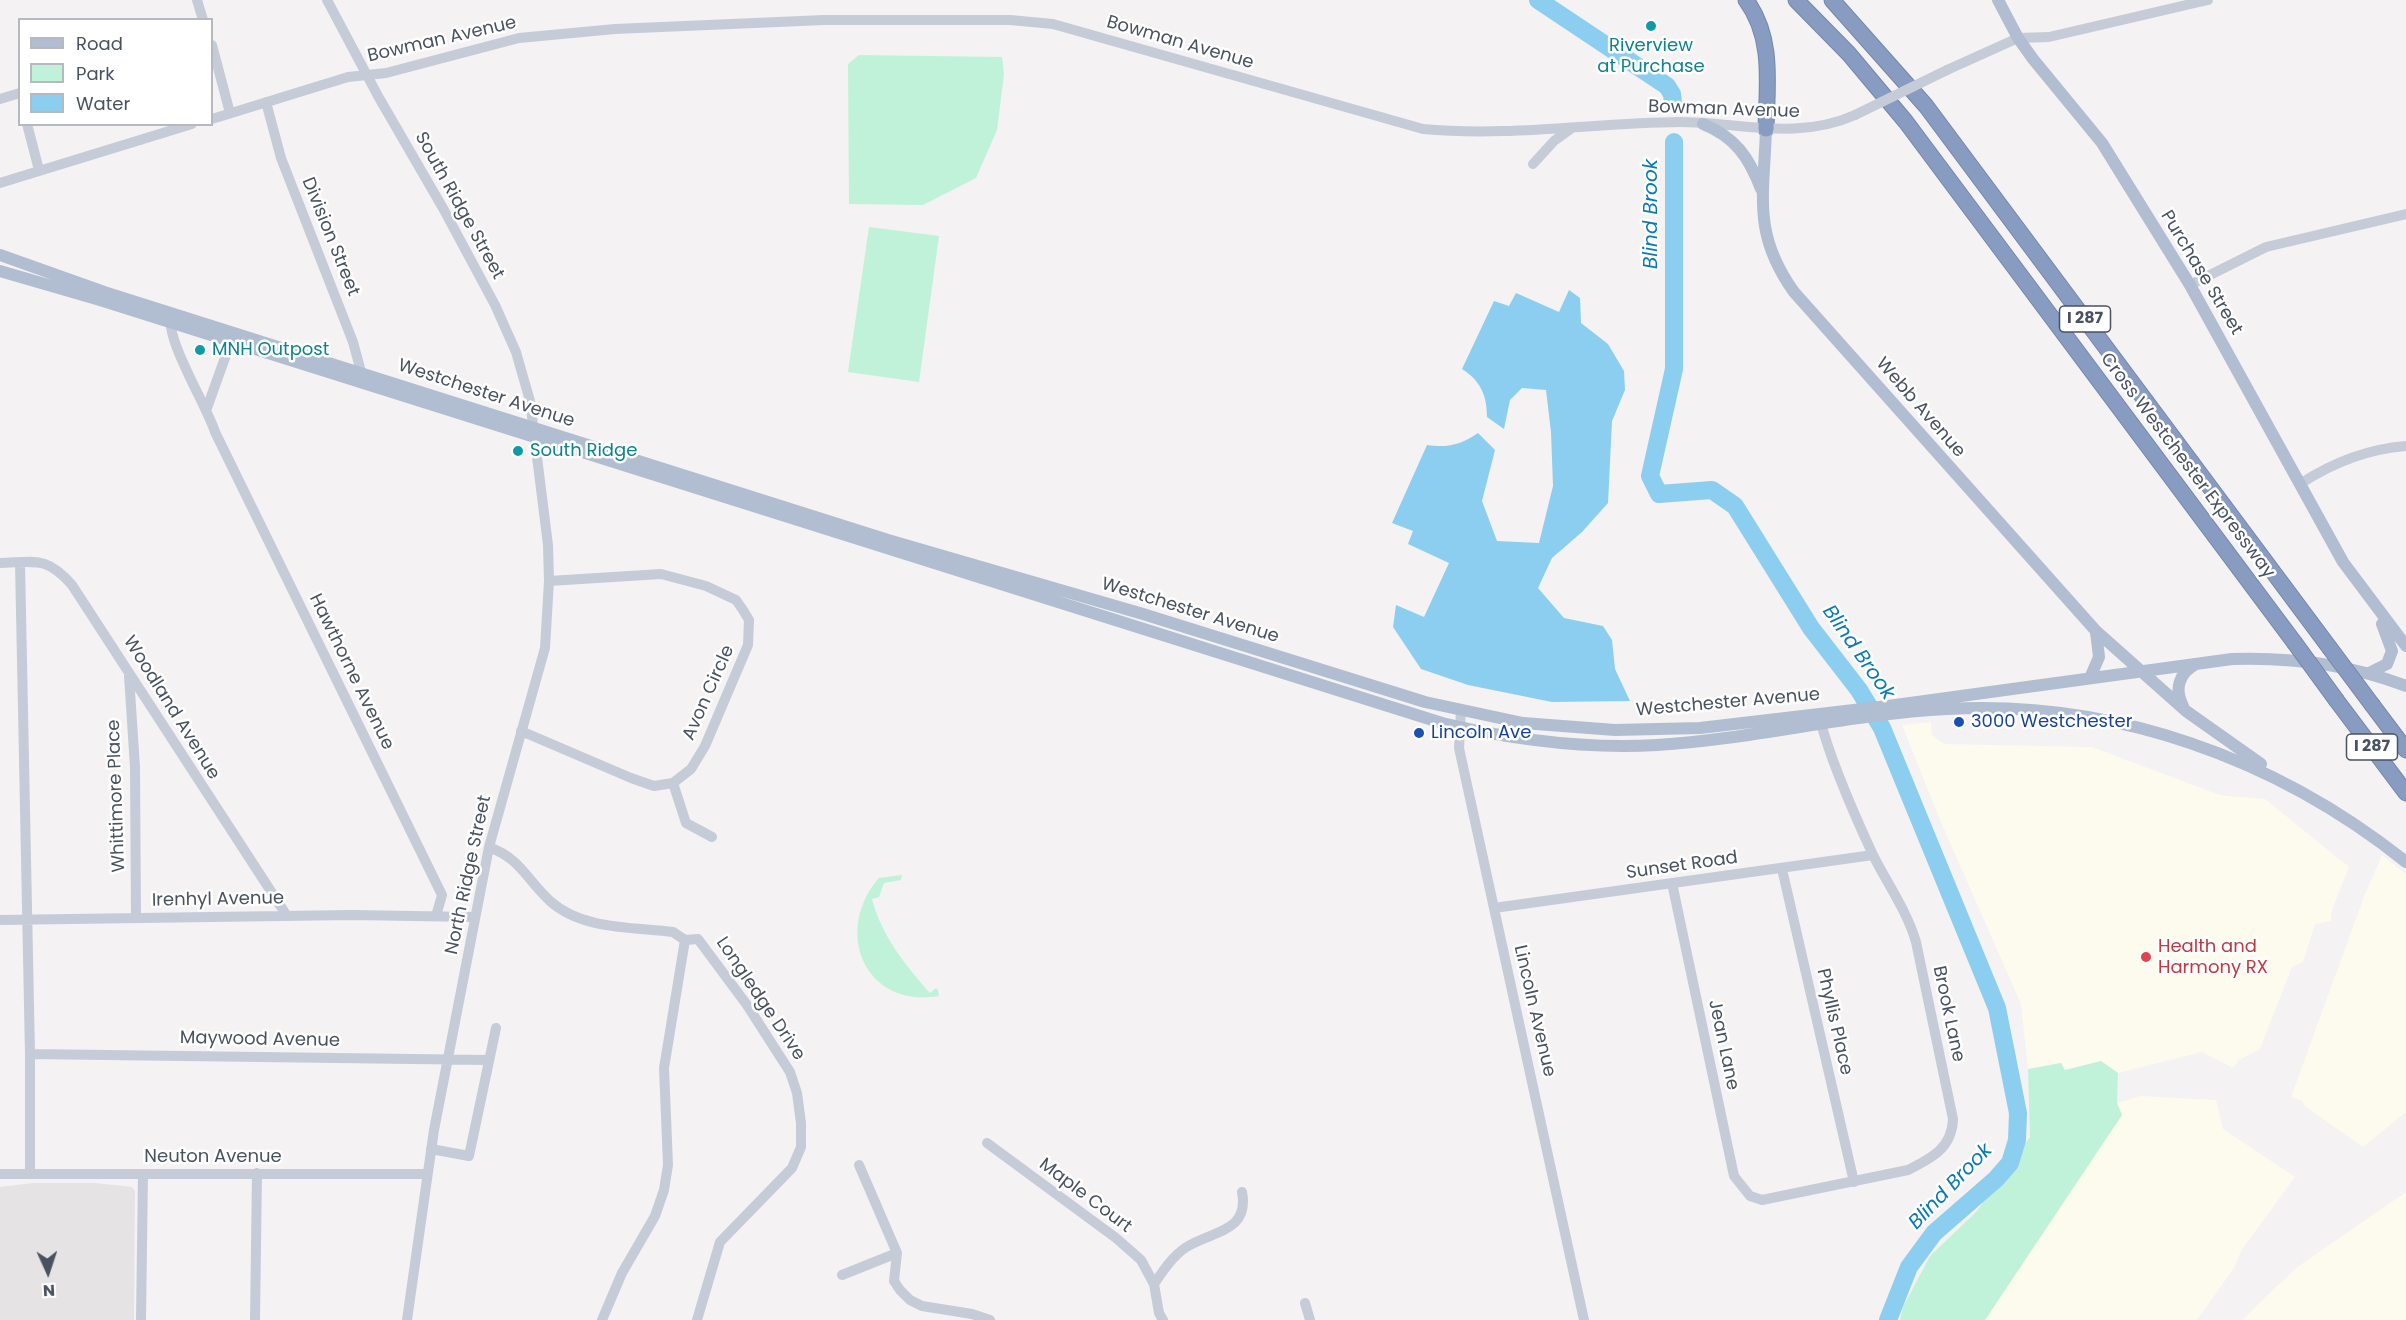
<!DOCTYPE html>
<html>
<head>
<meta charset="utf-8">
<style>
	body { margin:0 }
	#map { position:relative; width:2406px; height:1320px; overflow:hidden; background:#f4f2f2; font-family:Poppins,sans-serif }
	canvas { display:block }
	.legend { position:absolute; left:18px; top:18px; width:195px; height:108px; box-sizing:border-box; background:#fff; border:2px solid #b6bac0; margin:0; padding:8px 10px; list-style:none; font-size:18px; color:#495261 }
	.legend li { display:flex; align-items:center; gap:12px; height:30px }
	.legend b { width:30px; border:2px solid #b6bac0 }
	.north { position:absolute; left:18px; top:1242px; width:60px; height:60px; -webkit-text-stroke:4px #fff; paint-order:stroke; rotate:177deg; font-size:16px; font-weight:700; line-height:24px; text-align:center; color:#495261 }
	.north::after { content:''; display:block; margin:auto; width:21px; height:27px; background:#495261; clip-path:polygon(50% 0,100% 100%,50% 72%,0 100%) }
</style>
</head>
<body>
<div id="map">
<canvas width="2406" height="1320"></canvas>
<ul class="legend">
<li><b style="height:8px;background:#b1bdd1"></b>Road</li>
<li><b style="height:16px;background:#c0f2da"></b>Park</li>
<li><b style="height:16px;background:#8ccef0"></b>Water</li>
</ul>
<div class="north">N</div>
</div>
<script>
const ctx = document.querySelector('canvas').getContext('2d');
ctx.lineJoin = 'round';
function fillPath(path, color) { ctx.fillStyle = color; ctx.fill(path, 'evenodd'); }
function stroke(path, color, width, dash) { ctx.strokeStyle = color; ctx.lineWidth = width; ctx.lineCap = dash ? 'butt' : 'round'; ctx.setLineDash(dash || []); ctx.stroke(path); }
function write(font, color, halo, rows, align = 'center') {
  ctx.font = font + ' Poppins,sans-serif'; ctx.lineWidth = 5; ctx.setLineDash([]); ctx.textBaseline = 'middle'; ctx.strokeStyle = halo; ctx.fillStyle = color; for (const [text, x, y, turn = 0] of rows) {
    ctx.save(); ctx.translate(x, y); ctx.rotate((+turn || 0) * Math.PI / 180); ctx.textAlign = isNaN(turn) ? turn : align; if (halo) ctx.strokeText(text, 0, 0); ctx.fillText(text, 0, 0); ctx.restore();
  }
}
fillPath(new Path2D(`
	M1931,722L1932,735L1944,744L2092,747L2220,795L2265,799L2349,867L2332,910L2331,921L2315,924L2303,962L2292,967L2260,1049L2239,1060L2233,1068L2202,1052L2118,1073L2101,1061L2064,1070L2061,1063L2028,1069L2021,1004L1940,820L1902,725Z
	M2382,855L2406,874V1112L2363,1147L2306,1107L2301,1100L2291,1097L2365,894Z
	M2141,1096L2216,1100L2223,1129L2295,1177L2241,1251L2234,1268L2197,1320H1985L2122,1115L2117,1103Z
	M2406,1192V1320H2242L2296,1268Z`), '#fdfbed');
fillPath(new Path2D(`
	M33,1183H95L132,1187L135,1191L134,1320H0V1187Z`), '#e5e3e4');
fillPath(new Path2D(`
	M859,55L1002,57L1004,74L997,130L976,178L923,205L849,204L848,64Z
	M869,227L939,236L919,382L848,372Z
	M902,875L901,880L884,883L879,897L872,899C881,935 906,966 930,993L936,988L938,990L939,996C864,1009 833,930 879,878Z
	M2101,1061L2118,1073L2117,1103L2122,1115L1985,1320H1900L1903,1307L1930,1256L1976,1212L2030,1137L2028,1069L2061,1063L2065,1070Z`), '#c0f2da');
fillPath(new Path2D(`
	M1569,290L1580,298L1581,323L1608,344L1624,371L1625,390L1612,421L1608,503L1582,532L1552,558L1538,588L1564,618L1603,626L1612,640L1615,669L1630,701L1552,702L1468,685L1421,669L1393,627L1396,605L1424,617L1449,563L1408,544L1413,531L1392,523L1427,445C1448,448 1460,445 1478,433L1495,450L1482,501L1497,541L1539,543L1553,486L1551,432L1546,390L1522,388L1510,400L1504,429L1487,417C1487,396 1481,381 1462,369L1494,301L1509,306L1516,293L1559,312Z`), '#8ccef0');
stroke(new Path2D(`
	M1538,0L1667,86L1672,94L1673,103
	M1674,142V369L1650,476L1659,494L1712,490L1735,506L1811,628L1859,690L1882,728L1997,1008L2018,1113L2017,1140L2010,1163L1996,1179L1934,1233L1909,1267L1888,1320`), '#8ccef0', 18);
const highway = new Path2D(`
	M1746,0C1774,38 1767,84 1766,129
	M1796,0L1849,54L1906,122L2294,642
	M1832,0L1926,106L2329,647
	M2337,701L2406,793
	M2373,706L2406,750`);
stroke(highway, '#7387ae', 17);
stroke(new Path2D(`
	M197,0L203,20
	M327,0L378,96L444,210L495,305L516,352L530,401L548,545L549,581L545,648L489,847L434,1130L407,1320
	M212,45L230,113
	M1947,70L2018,38L2049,37L2208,0
	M0,99L20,93
	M266,102L281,158L353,342L363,379
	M212,119L348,77L386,73L519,38L615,29L824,20H1010L1053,24L1423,129C1508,137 1593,123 1679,122C1740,122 1797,141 1855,115
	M27,124L39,170
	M1533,164L1554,141L1572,128
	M0,183L192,124
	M2190,285L2266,247L2406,214
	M171,316C165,339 207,406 215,432L442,895L436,916
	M207,408L231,341L226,336
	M2300,484C2332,463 2367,449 2406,446
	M0,563C36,562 47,556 72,585L287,916
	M20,563L30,1054V1174
	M129,676L135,767L136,918
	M1461,710L1459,748L1584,1320
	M521,731L631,778L654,786L673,783L691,769L705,746L748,645L749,620L743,610L736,600L706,586L661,574L549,581
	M673,783L686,823L712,837
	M489,847C521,859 526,879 550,901C582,930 633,927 673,932L685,940L698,939L747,1005L790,1072L797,1093L801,1123V1147L792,1168L720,1242L697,1320
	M1782,869L1854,1182
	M1672,883L1734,1176L1750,1196L1762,1200L1908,1170C1932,1158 1952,1148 1953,1119L1916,942C1907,911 1888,885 1873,855C1854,814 1830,760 1819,716
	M1494,908L1873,855
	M0,920L352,915L475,917
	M30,1054L489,1060
	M987,1143L1116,1238L1141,1260L1154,1284L1159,1313L1163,1320
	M431,1149L469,1156L496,1028
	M859,1165L897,1253L894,1281L900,1290L910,1300L922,1306L972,1314L990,1320
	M0,1174H427
	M842,1275L897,1253
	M1154,1284C1163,1271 1172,1257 1185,1248C1210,1231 1250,1233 1242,1192
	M1305,1303L1310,1320
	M141,1320L143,1174
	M255,1320L257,1173
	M602,1320L622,1273L655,1216L664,1190L668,1165L664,1068L685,940`), '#c5ccd7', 10);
stroke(new Path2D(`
	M1998,0L2018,38L2033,59L2102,143L2190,285L2343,562L2406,646
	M1703,124C1735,137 1749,157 1761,189
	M1766,129C1764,196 1752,233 1794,292L2096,631L2186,711L2261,764
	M0,255L104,292L888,540L1143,614L1425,702L1523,723L1615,730L1700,728L1888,706L2232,659C2293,657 2349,664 2406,686
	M0,271L100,300L1442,723C1513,740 1584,749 1657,745C1754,739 1850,714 1947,709C2114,700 2276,758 2406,862
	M2369,673L2387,664L2392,651L2382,624
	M2090,678L2099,657L2096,632
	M2183,706C2174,689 2179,673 2196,664`), '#b1bdd1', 12);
stroke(highway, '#889cc2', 15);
const highwayBridge = new Path2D(`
	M2294,642L2337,701
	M2329,647L2373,706`);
stroke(highwayBridge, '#7387ae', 17, []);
stroke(new Path2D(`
	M1855,115L1947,70`), '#c5ccd7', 10);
stroke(highwayBridge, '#889cc2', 15);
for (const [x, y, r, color] of [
	[1651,26,6,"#0f9aa8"],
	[200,350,6,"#0f9aa8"],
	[518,451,6,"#0f9aa8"],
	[1959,722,6,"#1a4fb4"],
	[1419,733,6,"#1a4fb4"],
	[2146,957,6,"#e0444e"]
]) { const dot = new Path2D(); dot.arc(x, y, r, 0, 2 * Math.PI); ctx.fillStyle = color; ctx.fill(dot); stroke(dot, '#fff', 2); }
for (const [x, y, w] of [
	[2085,319,51],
	[2372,747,51]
]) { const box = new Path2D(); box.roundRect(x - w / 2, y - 13, w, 26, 4.5); ctx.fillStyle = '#fff'; ctx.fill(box); stroke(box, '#495261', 1.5); }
write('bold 16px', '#495261', null, [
	["I 287",2085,319],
	["I 287",2372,747]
]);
write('18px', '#495261', '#fff', [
	["Bowman Avenue",442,40,-13],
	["Bowman Avenue",1180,43,16],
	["Bowman Avenue",1724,110,2],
	["South Ridge Street",459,206,61],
	["Division Street",330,237,68],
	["Purchase Street",2201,273,59],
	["Westchester Avenue",486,394,18],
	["Webb Avenue",1920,408,49],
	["Cross Westchester Expressway",2187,466,53],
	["Westchester Avenue",1190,611,17],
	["Hawthorne Avenue",351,672,64],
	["Avon Circle",709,693,-66],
	["Westchester Avenue",1728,703,-5],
	["Woodland Avenue",171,708,58],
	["Whittimore Place",117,796,-92],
	["Sunset Road",1682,866,-8],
	["North Ridge Street",469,875,-78],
	["Irenhyl Avenue",218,900,-1],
	["Longledge Drive",760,999,56],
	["Lincoln Avenue",1534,1011,77],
	["Brook Lane",1948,1014,78],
	["Phyllis Place",1834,1022,77],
	["Maywood Avenue",260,1040,1],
	["Jean Lane",1723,1045,78],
	["Neuton Avenue",213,1157],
	["Maple Court",1085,1196,37]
]);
write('18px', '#0d838f', '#fff', [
	["Riverview",1651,46,"center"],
	["at Purchase",1651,67,"center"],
	["MNH Outpost",212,350],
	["South Ridge",530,451]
], 'left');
write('18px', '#164399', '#fff', [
	["3000 Westchester",1971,722],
	["Lincoln Ave",1431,733]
], 'left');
write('18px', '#be3a42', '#fff', [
	["Health and",2158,947],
	["Harmony RX",2158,968]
], 'left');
write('italic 20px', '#0679b6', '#fff', [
	["Blind Brook",1652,214,-90],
	["Blind Brook",1858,653,55],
	["Blind Brook",1951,1187,-46]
]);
</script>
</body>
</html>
